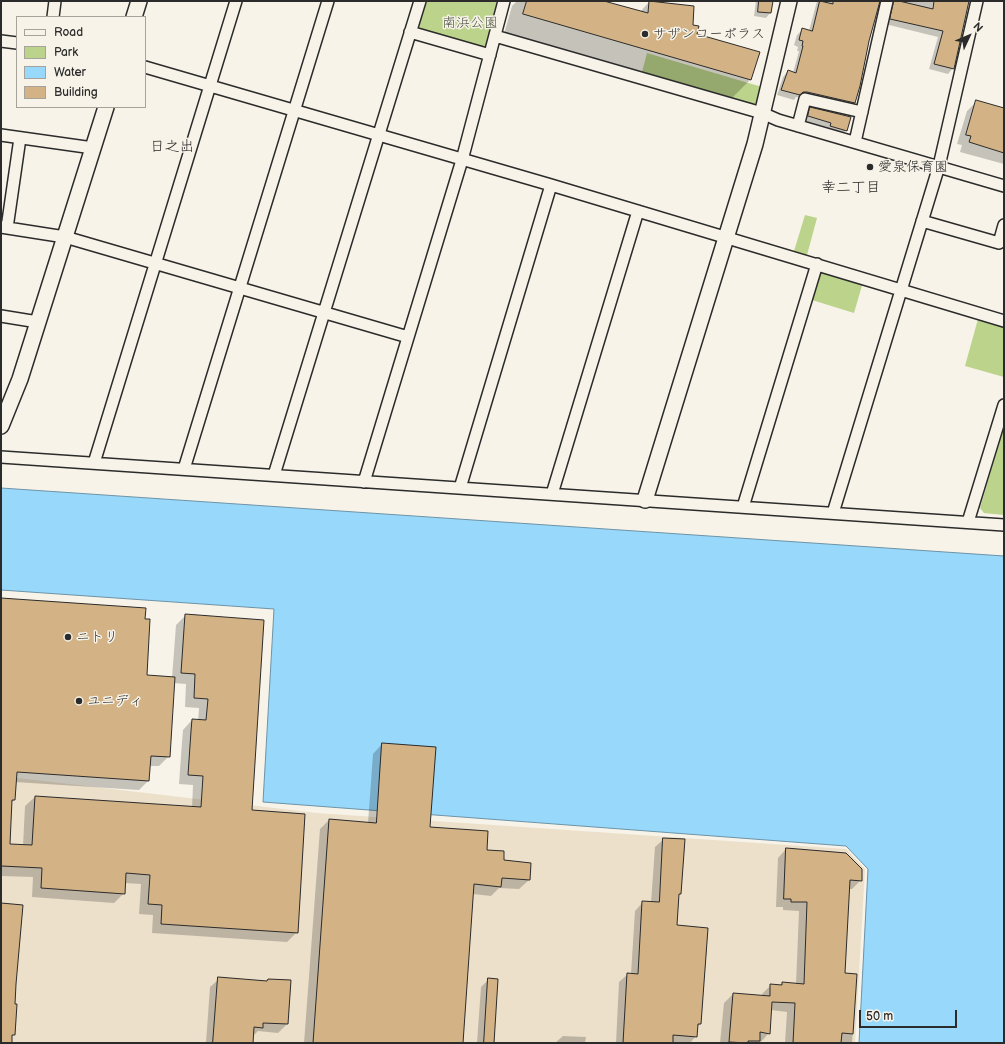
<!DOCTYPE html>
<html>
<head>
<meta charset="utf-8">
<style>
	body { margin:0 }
	#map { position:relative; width:1005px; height:1044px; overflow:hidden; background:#f7f3e8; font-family:"Balsamiq Sans",sans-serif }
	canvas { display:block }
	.frame { position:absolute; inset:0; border:2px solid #2b2b2b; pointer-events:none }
	.legend { position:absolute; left:16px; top:16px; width:130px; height:92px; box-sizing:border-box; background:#f7f3e8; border:1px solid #a5a39c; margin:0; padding:5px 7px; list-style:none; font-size:12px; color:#2b2b2b }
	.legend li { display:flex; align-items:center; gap:8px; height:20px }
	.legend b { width:20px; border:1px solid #a5a39c }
	.north { position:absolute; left:949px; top:16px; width:40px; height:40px; -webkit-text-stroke:3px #f7f3e8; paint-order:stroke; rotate:46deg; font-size:11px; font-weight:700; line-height:16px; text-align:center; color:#2b2b2b }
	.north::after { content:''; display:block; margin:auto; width:14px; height:18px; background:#2b2b2b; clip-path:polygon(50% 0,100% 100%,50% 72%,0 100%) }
	.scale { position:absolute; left:859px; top:1010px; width:98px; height:18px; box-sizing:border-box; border:2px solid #2b2b2b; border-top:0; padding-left:5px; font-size:12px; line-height:14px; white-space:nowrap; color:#2b2b2b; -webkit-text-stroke:3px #f7f3e8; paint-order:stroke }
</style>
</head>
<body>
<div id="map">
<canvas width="1005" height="1044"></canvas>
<div class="frame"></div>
<ul class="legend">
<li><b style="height:5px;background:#f7f3e8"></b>Road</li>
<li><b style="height:11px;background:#bbd38a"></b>Park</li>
<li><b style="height:11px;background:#98d8fa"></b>Water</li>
<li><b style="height:11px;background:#d3b386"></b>Building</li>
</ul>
<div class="north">N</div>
<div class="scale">50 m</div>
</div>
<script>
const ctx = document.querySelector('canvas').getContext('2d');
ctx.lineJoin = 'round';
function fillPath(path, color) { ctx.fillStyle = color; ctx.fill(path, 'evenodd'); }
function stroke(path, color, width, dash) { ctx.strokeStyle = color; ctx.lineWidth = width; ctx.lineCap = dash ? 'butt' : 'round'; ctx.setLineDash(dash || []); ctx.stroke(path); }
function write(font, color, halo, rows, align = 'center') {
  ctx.font = font + ' "Balsamiq Sans","Klee One",sans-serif'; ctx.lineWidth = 3; ctx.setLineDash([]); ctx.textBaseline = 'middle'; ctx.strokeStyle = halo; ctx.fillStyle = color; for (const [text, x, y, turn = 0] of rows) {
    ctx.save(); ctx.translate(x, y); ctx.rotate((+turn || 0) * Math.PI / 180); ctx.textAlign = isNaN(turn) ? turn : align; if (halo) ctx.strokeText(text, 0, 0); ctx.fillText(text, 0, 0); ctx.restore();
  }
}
fillPath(new Path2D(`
	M1,776L317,813L846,849L865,869L855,1043H1Z`), '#ece0cb');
fillPath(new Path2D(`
	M427,1H497L486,45L482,49L423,31L419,27Z
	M647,53L762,87L759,101L753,105L642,72Z
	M805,215L817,218L807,255L794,251Z
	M825,270L863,282L854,313L812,300L820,274Z
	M978,319L1004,326V377L965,366Z
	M1004,426V515L984,513L980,508Z`), '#bbd38a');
const water = new Path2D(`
	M1,488L1004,556V1043H859L868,869L846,846L263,802L274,609L1,590Z`);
fillPath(water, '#98d8fa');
stroke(water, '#6c93a7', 1);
fillPath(new Path2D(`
	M517,1H601L640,12L649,2L692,25L696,34L758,52L750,80L731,99L504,34L512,6Z
	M756,1H772L770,13L766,18L754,16Z
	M817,1H879L854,103L849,108L801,97H796L794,100L777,95L783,77L788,71L793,73L799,51H797L798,47L794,45L797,35L802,30L809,31Z
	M890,1H969L953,68L948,74L929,69L938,37L885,24Z
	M976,102L1004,109V164L960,152L962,145L957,144L967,111Z
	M810,108L846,130L842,135L826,131L827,127L804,121L806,113Z
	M1,599L144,620L146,676L172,678L176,625L186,615L250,811L297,932L287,942L152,933L153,915L139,914L141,884L124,883V893L114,903L32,897L33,877L1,876ZM173,683L186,684L185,707L199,708L198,721L192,720L183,730L182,742L179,784L193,785L192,808L35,797L25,806L23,846L9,845L11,803L14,800L15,782L139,790L148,781L149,766H159L169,756Z
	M382,744L429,828L486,851L529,880L519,889L499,888L491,896L473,894L462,1043H304L320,829L329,820L368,823L373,754Z
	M664,839L680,893L678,895L676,926L707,947L700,1024L697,1027L696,1036L690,1043H616L619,982L628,974H631L635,911L643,902L651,903L655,847Z
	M786,849L861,880L852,889H848L844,974L856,975L852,1043H785L787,1012L771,1010L769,1033L760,1043H720L724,1003L733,994L762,996V994L771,985L780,986L782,983L796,984L799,911L783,910V907H776L778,858Z
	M219,979L265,982L268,980L287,1024L278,1033L258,1031L253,1036L252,1043H206L210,987Z
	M488,980L493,1043H477L481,987Z
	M563,1036L586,1037L585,1043H555Z`), '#0003');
const building = new Path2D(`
	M527,1H604L648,13L649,1L694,6L693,25L699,26L697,34L760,52L751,80L523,14Z
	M759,1H773L771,13L758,12Z
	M820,1L833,4V1H880L869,41L860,86L855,103L807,92H803L800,95L781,90L788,70L796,73L803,46H802L803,41L799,40L802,28L812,31Z
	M894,1H899L933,9L934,1H969L954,69L934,64L943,31L890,19Z
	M976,100L1004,108V153L969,142L971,136L966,135Z
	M810,107L851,117L847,131L830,126L831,123L808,116Z
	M1,598L146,608L145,619H150L147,675L175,677L170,757L151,756L149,781L17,772L15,800H12L10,844L32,845L35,796L201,807L203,776L188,775L191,731L192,719L206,720L208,699L194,698L195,674L181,673L185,614L264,620L252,810L305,814L298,933L161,924L162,905L148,904L150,875L126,873L125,894L41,888L42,868L1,866Z
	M382,743L436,747L430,827L488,831L487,850L504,851V860L531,863L530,880L502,878L501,887L474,884L463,1043H313L329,819L376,823Z
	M663,838L685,839L681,894H679L677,925L708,928L701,1024H698L697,1037L673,1035V1043H623L627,973L638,974L642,901L659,902Z
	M786,848L846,853L862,869V881L850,880L845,973L857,974L853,1034L842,1033L841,1043H793L795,1003L772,1002L770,1034L760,1032V1041H748V1043L729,1042L733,993L770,996V984L782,985V982L804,984L807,902H791V899H784Z
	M1,903L23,905L16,984L15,1004H17L15,1035H12V1043H1Z
	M218,977L267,981L268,979L291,980L288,1024L263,1023V1028L254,1027L253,1043H213Z
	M488,978L498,979L494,1043H484Z`);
fillPath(building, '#d3b386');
stroke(building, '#2b2b2b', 1);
const street = new Path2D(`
	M53,17L55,1
	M410,32L490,55
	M495,36L762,113L778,120L1004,186
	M1,41L17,43
	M145,67L551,185L1004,321
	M798,126L805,99L862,112
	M1,135L93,148
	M855,142L887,1
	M922,221L999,243L1004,225
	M1,227L65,237L408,337
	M7,228L20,138
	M1,316L38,322
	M1,457L1004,525
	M94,463L236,1
	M184,469L328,1
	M274,475L420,1
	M364,482L462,160L504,1
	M460,488L551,185
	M552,494L638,211
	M743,507L817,264
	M833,513L939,166L977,1
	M968,522L1004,405`);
const secondary = new Path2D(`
	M134,17L139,1
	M1,426L20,379L106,107
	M645,500L755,144L789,1`);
stroke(street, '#2b2b2b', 14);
stroke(secondary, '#2b2b2b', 18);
stroke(street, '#f7f3e8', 11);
stroke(secondary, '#f7f3e8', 15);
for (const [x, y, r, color] of [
	[645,34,4,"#2b2b2b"],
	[870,167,4,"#2b2b2b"],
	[68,637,4,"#2b2b2b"],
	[79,701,4,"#2b2b2b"]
]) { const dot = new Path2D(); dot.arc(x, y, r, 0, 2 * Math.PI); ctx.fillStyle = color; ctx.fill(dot); stroke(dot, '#f7f3e8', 1.5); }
write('14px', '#4f5543', '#f7f3e8', [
	["南浜公園",470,23]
]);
write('14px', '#2b2b2b', '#f7f3e8', [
	["サザンコーポラス",653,34],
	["愛泉保育園",878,167],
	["ニトリ",76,637],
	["ユニディ",87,701]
], 'left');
write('15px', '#2b2b2b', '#f7f3e8', [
	["日之出",172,147],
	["幸二丁目",851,188]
]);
</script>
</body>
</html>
